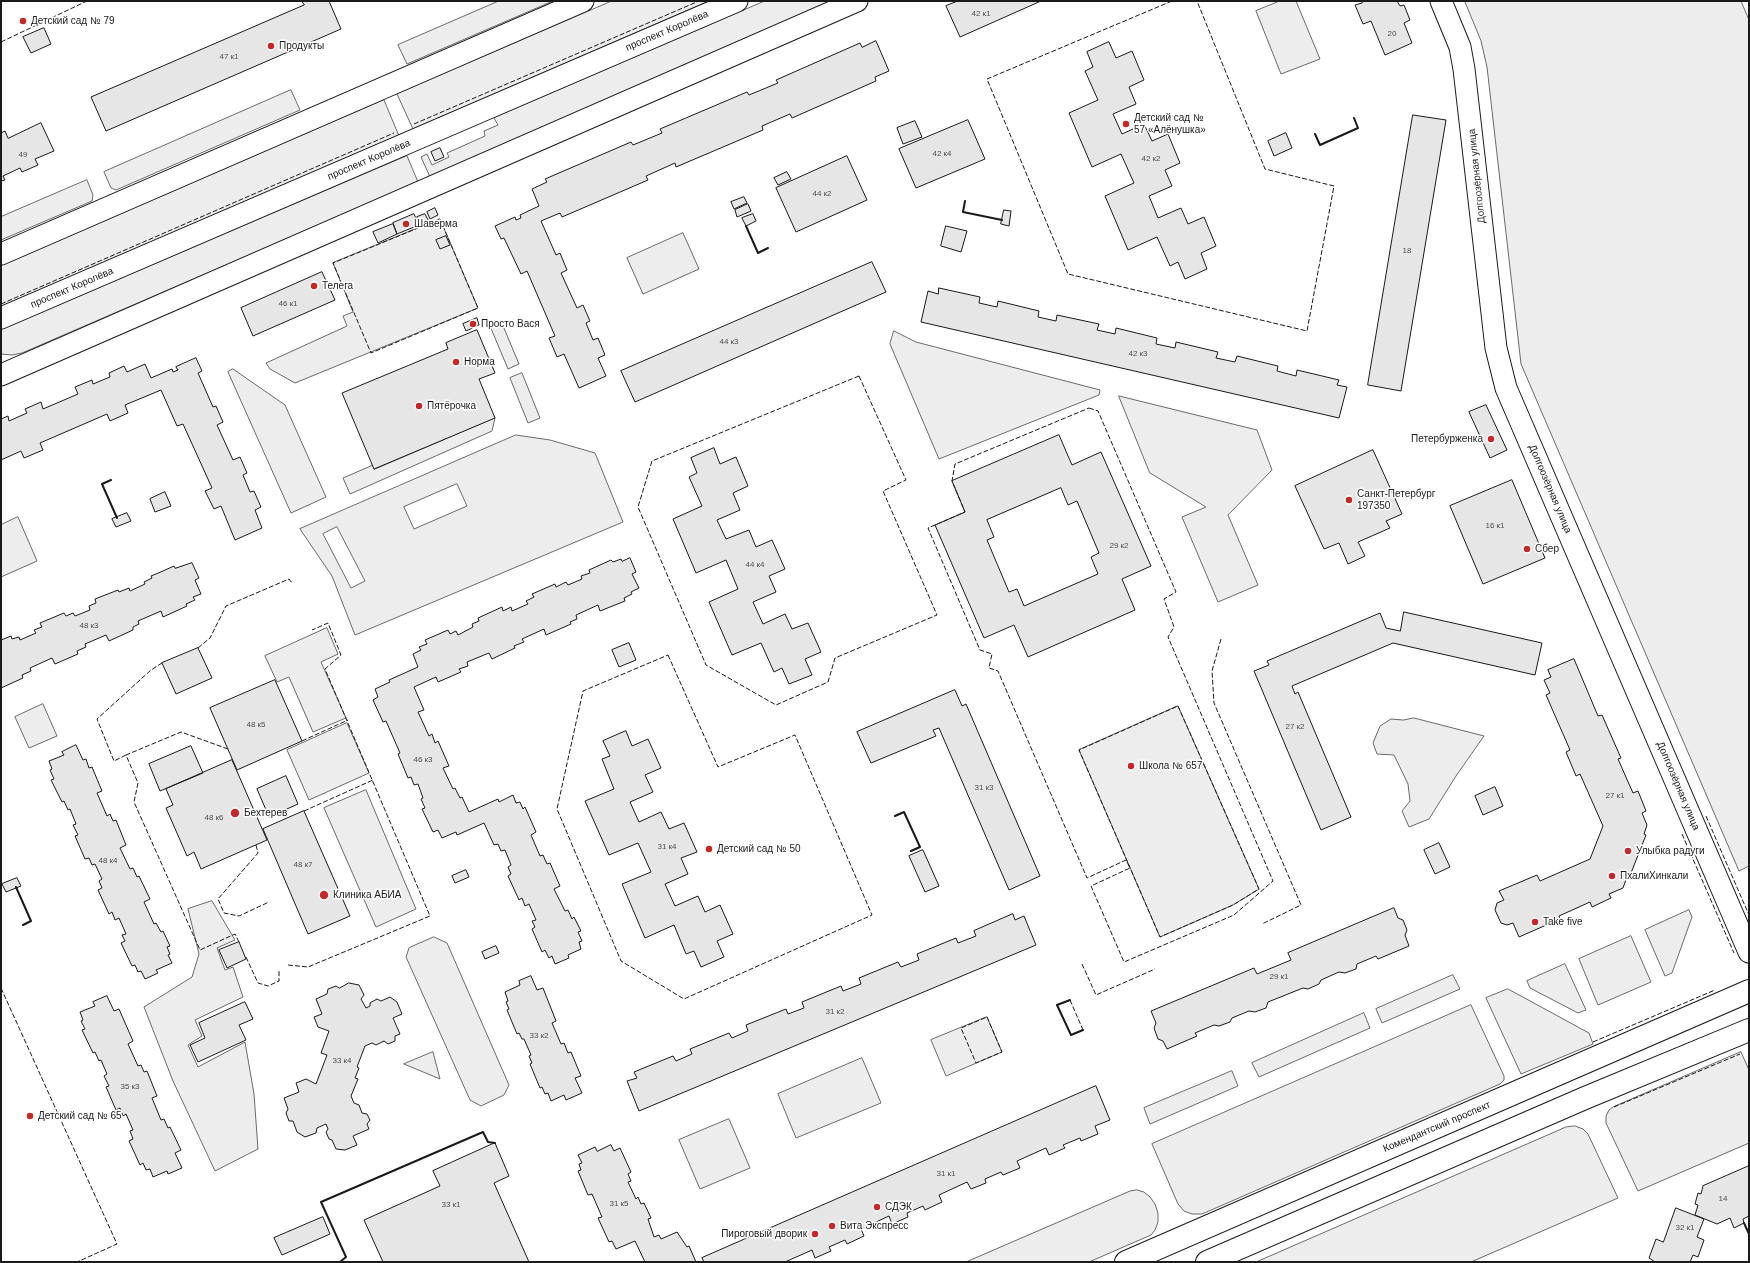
<!DOCTYPE html>
<html>
<head>
<meta charset="utf-8">
<style>
	body { margin:0 }
	#map { position:relative; width:1750px; height:1263px; overflow:hidden; background:#fff; font-family:Helvetica,sans-serif }
	canvas { display:block }
	.frame { position:absolute; inset:0; border:2px solid #1a1a1a; pointer-events:none }
</style>
</head>
<body>
<div id="map">
<canvas width="1750" height="1263"></canvas>
<div class="frame"></div>
</div>
<script>
const ctx = document.querySelector('canvas').getContext('2d');
ctx.lineJoin = 'round';
function fillPath(path, color) { ctx.fillStyle = color; ctx.fill(path, 'evenodd'); }
function stroke(path, color, width, dash) { ctx.strokeStyle = color; ctx.lineWidth = width; ctx.lineCap = dash ? 'butt' : 'round'; ctx.setLineDash(dash || []); ctx.stroke(path); }
function write(font, color, halo, rows, align = 'center') {
  ctx.font = font + ' Helvetica,sans-serif'; ctx.lineWidth = 3; ctx.setLineDash([]); ctx.textBaseline = 'middle'; ctx.strokeStyle = halo; ctx.fillStyle = color; for (const [text, x, y, turn = 0] of rows) {
    ctx.save(); ctx.translate(x, y); ctx.rotate((+turn || 0) * Math.PI / 180); ctx.textAlign = isNaN(turn) ? turn : align; if (halo) ctx.strokeText(text, 0, 0); ctx.fillText(text, 0, 0); ctx.restore();
  }
}
const built = new Path2D(`
	M499,1H553L407,64L398,45Z
	M612,1H709L413,129L397,94Z
	M765,1H833L430,177L421,157L427,154L432,165L449,157L447,153L485,136L484,131L498,125L494,118Z
	M1280,1H1296L1320,59L1281,74L1256,11Z
	M1465,1H1741L1749,20V866L1739,871L1521,364L1487,67L1481,41Z
	M291,90L300,110L116,190L111,188L104,172Z
	M384,100L399,136L1,308V266Z
	M407,156L418,182L22,353L12,355L1,354V330Z
	M87,180L93,195L92,201L1,240V217Z
	M440,219L478,308L295,383L270,369L266,363L347,326L343,316L353,312L333,263Z
	M683,233L699,269L643,294L627,258Z
	M501,321L519,364L508,369L490,326Z
	M894,331L916,342L1100,390L1099,395L939,459L890,344Z
	M233,369L285,405L326,497L291,513L228,372Z
	M522,373L540,418L528,423L510,378Z
	M1119,396L1257,430L1272,470L1228,515L1258,585L1218,602L1182,517L1206,507L1150,473Z
	M495,418L492,431L350,494L343,478L373,465L374,469Z
	M516,435L550,440L595,453L623,522L355,635L332,576L300,529ZM457,484L467,506L414,529L404,507ZM337,527L365,581L351,588L323,534Z
	M18,517L37,561L1,577V525Z
	M327,628L338,654L321,662L346,718L313,732L289,677L277,682L265,656Z
	M43,704L57,736L29,748L15,717Z
	M1178,706L1259,889L1233,905L1160,937L1079,750Z
	M1414,718L1484,736L1456,776L1429,819L1409,827L1402,811L1410,801L1408,784L1394,755L1377,754L1373,743L1380,726L1391,719L1403,720Z
	M347,723L369,773L309,800L287,750Z
	M366,790L416,909L376,927L324,808Z
	M212,901L235,940L217,948L225,970L233,967L243,997L195,1020L202,1036L188,1045L198,1067L245,1042L254,1094L258,1149L215,1171L173,1081L144,1007L192,977L199,954L188,909Z
	M1689,910L1692,917L1672,973L1665,976L1645,930Z
	M1631,936L1651,982L1598,1005L1579,959Z
	M434,937L447,943L509,1085L504,1095L481,1106L470,1100L406,957L409,948Z
	M1565,964L1586,1010L1578,1013L1530,988L1527,981Z
	M1453,975L1460,989L1382,1023L1376,1009Z
	M1508,989L1589,1033L1593,1044L1521,1074L1486,998Z
	M1471,1005L1504,1076V1080L1500,1084L1202,1214H1192L1184,1211L1178,1204L1152,1144Z
	M1364,1013L1370,1028L1259,1077L1252,1063Z
	M987,1017L1002,1052L946,1076L931,1040Z
	M433,1052L440,1079L404,1064Z
	M1741,1052L1749,1070V1143L1638,1191L1606,1123V1116L1609,1110L1613,1107Z
	M862,1058L881,1103L796,1138L778,1094Z
	M1232,1071L1238,1086L1150,1124L1144,1108Z
	M729,1119L750,1168L700,1189L679,1140Z
	M1575,1126L1583,1129L1588,1134L1618,1198L1471,1262H1256L1566,1127Z
	M1137,1190L1144,1192L1150,1197L1155,1204L1158,1213V1222L1155,1230L1151,1235L1089,1262H966L1130,1191Z`);
fillPath(built, '#ededed');
stroke(built, '#6a6a6a', 1);
const building = new Path2D(`
	M302,1H329L341,29L106,131L91,97L304,5Z
	M958,1H1041L960,37L946,6Z
	M1362,1H1397L1400,6L1404,5L1410,20L1404,23L1412,43L1385,55L1371,21L1363,24L1355,5L1362,3Z
	M44,28L51,44L31,53L23,37Z
	M876,41L889,71L875,77L876,81L792,118L790,114L762,126L763,130L676,167L675,163L646,176L648,180L562,217L560,213L541,221L556,255L560,253L567,270L561,273L577,308L583,305L590,321L586,323L593,340L598,338L605,355L598,358L606,376L579,388L564,354L557,357L549,338L555,336L527,271L521,274L504,238L501,239L495,226L515,217L516,220L521,218L520,215L539,206L532,189L547,182L545,179L631,142L633,145L662,133L660,129L747,92L749,95L778,83L776,80L860,43L862,47Z
	M1109,42L1116,58L1132,51L1144,80L1129,87L1136,104L1113,114L1122,134L1144,124L1152,141L1168,134L1180,163L1165,170L1172,186L1149,196L1158,218L1181,208L1188,224L1204,217L1216,246L1201,253L1207,269L1185,279L1178,262L1170,266L1157,237L1128,250L1105,196L1134,183L1121,154L1092,167L1069,113L1098,100L1085,71L1093,67L1087,52Z
	M1413,115L1446,120L1401,391L1368,385Z
	M968,120L985,159L916,188L899,149Z
	M915,121L922,137L903,144L897,128Z
	M41,123L54,151L35,159L38,165L22,172L20,168L3,176L5,180L1,181V133L5,131L8,138Z
	M1286,133L1292,148L1274,156L1268,141Z
	M440,148L444,157L435,161L431,152Z
	M847,156L867,200L796,232L776,188Z
	M787,172L791,179L778,185L774,178Z
	M744,197L747,203L734,209L731,202Z
	M748,204L751,211L737,217L735,210Z
	M435,208L438,215L430,219L427,212Z
	M1004,210L1011,211L1009,226L1001,224Z
	M414,214L419,225L397,234L393,223Z
	M425,214L428,220L420,223L417,217Z
	M753,214L756,221L746,226L742,218Z
	M393,224L397,234L378,243L373,232Z
	M946,226L967,231L961,252L941,246Z
	M446,236L450,245L440,249L436,240Z
	M872,262L886,292L635,402L621,371Z
	M322,272L335,300L253,336L241,308Z
	M939,288L980,297L979,303L997,307L998,301L1039,311L1038,317L1056,321L1057,315L1099,324L1097,330L1115,334L1116,328L1157,338L1156,344L1175,348L1176,342L1218,352L1216,358L1235,362L1237,356L1278,366L1277,371L1296,376L1297,370L1339,380L1337,385L1347,387L1339,418L921,322L928,291L938,294Z
	M477,318L479,325L466,331L463,324Z
	M477,330L495,373L479,379L495,418L374,469L342,393L448,349L446,343Z
	M196,358L202,371L198,373L213,407L216,406L223,422L217,425L233,460L240,457L247,473L243,475L250,492L254,491L261,507L255,510L262,528L235,540L221,506L214,509L205,491L212,488L183,424L177,426L161,390L125,405L128,413L110,421L107,414L40,443L43,450L24,458L21,451L1,460V419L8,416L9,421L27,413L25,409L41,402L43,409L78,394L75,387L92,380L93,384L110,377L109,373L124,366L127,372L145,364L151,378L172,369L173,372L178,370L176,367Z
	M1486,405L1507,450L1490,458L1469,412Z
	M1059,435L1072,465L1101,452L1151,566L1122,579L1135,610L1028,657L1014,625L984,638L935,525L965,512L952,481ZM1061,488L1068,505L1077,501L1099,553L1091,557L1098,574L1024,606L1017,589L1009,592L987,540L994,537L987,520Z
	M714,448L720,464L736,457L748,486L733,493L740,510L717,520L726,539L749,530L756,547L772,540L785,569L769,576L776,592L753,602L763,624L785,614L792,629L808,623L821,652L805,659L812,675L789,684L782,668L774,672L761,643L732,655L709,602L738,589L726,560L696,573L673,519L702,506L689,477L697,473L691,458Z
	M1373,450L1402,514L1386,521L1390,528L1358,542L1365,556L1348,564L1339,543L1324,549L1295,486Z
	M1512,480L1545,558L1483,584L1450,506Z
	M165,492L171,506L155,512L150,499Z
	M127,513L131,521L116,527L112,519Z
	M630,558L636,572L632,574L639,588L631,592L632,594L624,598L625,601L600,611L598,605L576,615L577,619L570,622L571,624L546,635L544,629L522,639L524,642L514,646L515,648L492,659L489,653L467,662L468,666L459,669L461,672L438,682L436,677L414,687L424,710L418,712L429,736L432,734L435,743L438,741L449,766L443,768L453,789L455,788L460,798L462,797L469,812L498,799L499,802L513,795L516,803L520,802L523,809L525,807L536,832L531,835L540,856L543,855L547,864L550,863L560,886L554,889L565,911L568,910L572,919L574,917L581,931L578,932L582,941L579,942L581,949L568,955L569,958L555,964L552,956L549,958L545,950L542,952L532,929L535,927L532,921L536,920L529,904L525,906L522,898L519,900L508,876L511,874L508,867L511,865L505,850L501,851L498,844L494,845L484,823L457,835L456,832L442,838L438,830L433,832L422,809L425,808L421,799L423,798L418,784L414,785L411,777L408,778L398,754L400,753L386,721L383,722L373,700L378,697L375,689L390,682L389,680L418,667L413,654L421,650L419,647L427,644L425,640L448,630L450,634L456,631L458,635L473,627L472,624L479,621L478,618L502,607L503,611L511,607L512,611L528,604L526,601L534,597L532,594L555,584L556,587L566,582L568,585L582,579L581,576L590,573L589,570L611,560L613,562L621,559L622,561Z
	M192,563L199,578L195,580L201,594L193,597L195,600L186,604L187,606L163,617L161,611L138,621L139,624L133,627V630L109,641L106,635L85,644L86,647L77,651L78,654L55,664L52,658L30,668L31,671L22,675L23,678L1,688V640L11,636L12,639L19,637L20,640L36,633L34,630L42,627L40,623L64,613L66,616L73,613L75,616L90,610L89,606L96,603L95,599L118,590L119,592L129,588L130,591L145,584L144,582L152,578L151,576L163,571L174,566L175,568Z
	M1404,612L1542,643L1535,675L1393,643L1292,686L1295,694L1298,692L1351,817L1321,830L1254,671L1269,665L1267,661L1380,613L1386,628L1400,631Z
	M629,643L636,660L619,667L612,650Z
	M198,648L212,678L176,694L162,663Z
	M1574,659L1598,716L1602,715L1621,758L1618,759L1633,793L1638,791L1646,811L1642,813L1647,825L1644,834L1646,835L1629,878L1627,877L1623,888L1609,894L1611,898L1592,907L1590,902L1559,916L1560,919L1519,937L1513,923L1507,925L1501,923L1495,910L1497,903L1504,900L1499,891L1537,875L1540,881L1590,859L1603,826L1580,774L1576,776L1566,752L1570,750L1546,695L1550,693L1544,680L1551,677L1548,670Z
	M275,680L302,741L237,770L210,708Z
	M955,690L962,706L966,704L1040,876L1009,890L939,728L933,730L936,736L871,763L857,732Z
	M626,731L632,746L648,739L661,768L645,775L653,792L630,802L639,822L661,812L669,829L684,823L697,852L681,858L688,874L665,884L675,906L698,896L705,912L720,905L733,934L717,941L724,957L701,967L694,951L686,954L674,925L645,938L622,884L651,872L638,843L609,855L585,801L614,789L602,759L610,756L603,741Z
	M76,745L83,760L86,759L89,768L92,767L102,791L97,793L107,816L110,814L113,821L116,820L126,845L120,848L130,869L133,868L137,877L139,876L150,899L144,902L154,924L156,923L161,932L163,931L170,946L167,947L170,954L168,955L172,963L156,970L158,973L145,979L141,971L138,972L135,965L132,966L121,943L125,941L122,935L126,934L119,918L115,920L112,912L109,914L98,890L102,888L99,881L102,879L95,864L92,865L89,858L85,859L75,836L78,835L73,825L76,824L70,809L68,810L64,801L62,802L51,780L54,779L50,770L52,769L49,761L64,755L62,752Z
	M191,746L203,773L160,791L149,764Z
	M232,760L267,840L201,869L194,852L187,856L166,808L173,805L166,789Z
	M286,776L298,804L269,817L257,789Z
	M1495,787L1503,806L1483,815L1475,796Z
	M304,811L350,916L308,934L263,829Z
	M1439,843L1450,867L1435,874L1424,850Z
	M923,850L939,886L925,892L909,856Z
	M466,870L469,877L455,883L452,876Z
	M17,878L21,886L6,892L2,884Z
	M1394,908L1398,918L1403,920L1407,930L1405,935L1409,946L1378,959L1376,956L1357,964L1356,969L1345,973L1339,972L1321,980L1319,984L1308,989L1303,988L1268,1002L1266,1008L1255,1012L1249,1011L1232,1018L1230,1022L1219,1026L1214,1025L1195,1033L1197,1036L1167,1049L1163,1041L1158,1039L1154,1028L1156,1023L1151,1011L1254,968L1257,974L1291,960L1288,953Z
	M1013,914L1015,920L1024,916L1036,945L639,1111L627,1081L637,1078L634,1072L673,1056L676,1061L692,1054L690,1049L729,1033L732,1038L748,1031L746,1025L786,1009L788,1014L804,1008L802,1002L841,986L843,991L861,984L859,978L898,962L901,967L919,960L917,954L956,938L958,943L976,936L974,931Z
	M239,942L246,959L227,968L219,950Z
	M496,946L499,953L485,959L482,952Z
	M531,976L537,990L543,988L556,1021L552,1023L561,1044L564,1043L568,1053L571,1052L581,1076L575,1078L582,1093L566,1100L564,1095L551,1101L548,1093L545,1094L542,1087L540,1088L530,1064L532,1063L529,1056L531,1055L524,1039H522L519,1033L517,1034L507,1010L509,1009L506,1002L508,1001L505,992L520,985L519,981Z
	M349,983L359,985L364,995L361,999L366,1008L370,1006V1003L377,999L381,1001L390,997L397,1002L402,1014L393,1018L400,1034L395,1036V1041L388,1044L384,1041L376,1045L372,1043L365,1046L357,1067L359,1068L355,1078L358,1079L351,1096L354,1103L359,1105L362,1113L367,1114L370,1120L367,1124L369,1129L353,1136L357,1145L345,1150L336,1149L332,1140L329,1139L326,1132L328,1129L326,1124L317,1128L316,1133L305,1137L297,1132L293,1121H289L286,1113L288,1109L284,1098L299,1092L296,1083L306,1079L316,1084L327,1055L321,1053L329,1031L318,1027L314,1017L322,1014L316,999L327,994L328,989L336,986L339,988Z
	M107,996L114,1011L119,1009L133,1041L128,1044L138,1066L141,1065L144,1072L147,1071L157,1096L152,1098L161,1120L164,1119L168,1128L170,1127L181,1150L175,1153L182,1168L168,1174L167,1171L153,1177L150,1169L146,1170L143,1163L140,1165L129,1141L133,1139L130,1131L133,1130L126,1114L123,1116L120,1108L116,1110L106,1087L109,1086L104,1076L107,1074L101,1060L99,1061L95,1052L93,1053L82,1030L85,1029L81,1021L83,1020L80,1012L95,1006L93,1002Z
	M245,1002L253,1019L239,1025L246,1040L198,1062L190,1045L205,1038L199,1023Z
	M1096,1086L1110,1120L1095,1126L1098,1134L1081,1141L1080,1138L1063,1145L1065,1148L1049,1155L1046,1148L1017,1161L1020,1168L1003,1175L1001,1172L985,1179L986,1183L971,1189L967,1182L939,1195L942,1202L925,1210L923,1206L907,1213L908,1217L892,1224L889,1216L861,1229L864,1236L847,1244L845,1240L829,1247L831,1251L815,1258L812,1250L785,1262H704L702,1258Z
	M495,1143L509,1176L494,1183L529,1262H383L364,1220L440,1186L433,1171Z
	M611,1145L614,1151L620,1148L631,1172L628,1174L631,1181L628,1182L636,1199L638,1197L641,1204L644,1203L651,1218L648,1219L654,1237L659,1235L661,1239L677,1232L687,1247L689,1246L696,1262H645L635,1241L616,1249L612,1241L609,1242L598,1218L602,1217L592,1194L588,1195L578,1171L581,1170L579,1164L582,1163L578,1155L595,1147L597,1151Z
	M1749,1166V1216L1743,1219L1744,1223L1734,1228L1730,1218L1717,1224L1695,1215L1698,1205L1695,1204L1698,1193L1701,1194L1703,1186Z
	M1676,1208L1704,1219L1697,1237L1704,1240L1698,1257L1693,1255L1690,1262H1655L1649,1258L1656,1239L1663,1242Z
	M323,1217L330,1234L282,1255L274,1238Z`);
fillPath(building, '#e6e6e6');
stroke(building, '#1a1a1a', 1);
const minor = new Path2D(`
	M1441,1L1460,47L1464,69L1496,348L1506,388L1749,952
	M1,254L583,1
	M1,318L737,1
	M1,375L857,1`);
const major = new Path2D(`
	M1126,1262L1749,991
	M1207,1262L1585,1098L1749,1030`);
stroke(minor, '#1a1a1a', 23);
stroke(major, '#1a1a1a', 24);
stroke(minor, '#fff', 21);
stroke(major, '#fff', 22);
stroke(new Path2D(`
	M1172,1L987,79L1068,274L1307,331L1334,186L1265,169L1197,1
	M1,42L87,1
	M414,124L699,1
	M440,219L478,308L371,353L333,263Z
	M1,304L394,133
	M859,376L906,480L883,491L937,615L835,658L828,682L776,705L706,665L638,507L652,461Z
	M1089,408L1098,411L1176,592L1164,599L1174,627L1168,637L1273,881L1234,915L1124,962L1091,886L1130,868L1126,860L1087,878L998,671L989,668L992,654L980,650L928,528L965,512L952,481L955,464Z
	M1221,639L1212,671L1214,703L1301,905L1262,924
	M198,648L210,638L226,606L289,579L292,583
	M668,655L718,767L795,735L872,915L684,999L621,961L557,809L583,691Z
	M1178,706L1259,889L1233,905L1160,937L1079,750Z
	M302,741L348,720
	M228,749L181,732L126,755L138,783L134,802L200,950L235,934L240,944
	M126,755L114,761L97,719L151,670L162,663
	M304,811L373,780
	M1706,816L1749,915
	M1682,834L1734,953
	M256,845L258,853L218,899L224,913L239,916L269,902
	M246,957L258,983L268,986L279,981V969
	M1082,964L1096,995L1155,969
	M288,965L308,967L430,916L325,669L341,655L328,623L312,630
	M1,988L117,1244L77,1262
	M1070,1000L1083,1030
	M987,1017L1002,1052L976,1063L961,1028Z
	M1593,1042L1715,990
	M1614,1107L1740,1054`), '#1a1a1a', 1, [5, 2]);
stroke(new Path2D(`
	M1315,134L1320,145L1358,128L1354,118
	M965,201L963,212L1002,220
	M746,226L758,253L768,248
	M111,480L102,484L117,518
	M895,816L904,812L920,847L911,851
	M16,887L31,921L23,925
	M1070,1000L1057,1005L1071,1035L1083,1030
	M1744,1223L1749,1234
	M340,1262L346,1257L321,1202L483,1132L488,1142L495,1143`), '#1a1a1a', 2);
for (const [x, y, r, color] of [
	[23,21,4,"#c62828"],
	[271,46,4,"#c62828"],
	[1126,124,4,"#c62828"],
	[406,224,4,"#c62828"],
	[314,286,4,"#c62828"],
	[473,324,4,"#c62828"],
	[456,362,4,"#c62828"],
	[419,406,4,"#c62828"],
	[1491,439,4,"#c62828"],
	[1349,500,4,"#c62828"],
	[1527,549,4,"#c62828"],
	[1131,766,4,"#c62828"],
	[235,813,5,"#c62828"],
	[709,849,4,"#c62828"],
	[1628,851,4,"#c62828"],
	[1612,876,4,"#c62828"],
	[324,895,5,"#c62828"],
	[1535,922,4,"#c62828"],
	[30,1116,4,"#c62828"],
	[877,1207,4,"#c62828"],
	[832,1226,4,"#c62828"],
	[815,1234,4,"#c62828"]
]) { const dot = new Path2D(); dot.arc(x, y, r, 0, 2 * Math.PI); ctx.fillStyle = color; ctx.fill(dot); stroke(dot, '#fff', 1.5); }
write('8px', '#4d4d4d', null, [
	["42 к1",981,14],
	["20",1392,34],
	["47 к1",229,57],
	["42 к4",942,154],
	["49",23,155],
	["42 к2",1151,159],
	["44 к2",822,194],
	["18",1407,251],
	["46 к1",288,304],
	["44 к3",729,342],
	["42 к3",1138,354],
	["16 к1",1495,526],
	["29 к2",1119,546],
	["44 к4",755,565],
	["48 к3",89,626],
	["48 к5",256,725],
	["27 к2",1295,727],
	["46 к3",423,760],
	["31 к3",984,788],
	["27 к1",1615,796],
	["48 к6",214,818],
	["31 к4",667,847],
	["48 к4",108,861],
	["48 к7",303,865],
	["29 к1",1279,977],
	["31 к2",835,1012],
	["33 к2",539,1036],
	["33 к4",342,1061],
	["35 к3",130,1087],
	["31 к1",946,1174],
	["14",1723,1199],
	["31 к5",619,1204],
	["33 к1",451,1205],
	["32 к1",1685,1228]
]);
write('10px', '#1a1a1a', '#fff', [
	["Детский сад № 79",31,21],
	["Продукты",279,46],
	["Детский сад №",1134,118],
	["57 «Алёнушка»",1134,130],
	["Шаверма",414,224],
	["Телега",322,286],
	["Просто Вася",481,324],
	["Норма",464,362],
	["Пятёрочка",427,406],
	["Петербурженка",1483,439,"right"],
	["Санкт-Петербург",1357,494],
	["197350",1357,506],
	["Сбер",1535,549],
	["Школа № 657",1139,766],
	["Бехтерев",244,813],
	["Детский сад № 50",717,849],
	["Улыбка радуги",1636,851],
	["ПхалиХинкали",1620,876],
	["Клиника АБИА",333,895],
	["Take five",1543,922],
	["Детский сад № 65",38,1116],
	["СДЭК",885,1207],
	["Вита Экспресс",840,1226],
	["Пироговый дворик",807,1234,"right"]
], 'left');
write('10px', '#1a1a1a', '#fff', [
	["проспект Королёва",667,31,-23],
	["проспект Королёва",369,160,-23],
	["Долгоозёрная улица",1477,176,-96],
	["проспект Королёва",72,288,-23],
	["Долгоозёрная улица",1550,489,67],
	["Долгоозёрная улица",1678,786,67],
	["Комендантский проспект",1437,1127,-23]
]);
</script>
</body>
</html>
